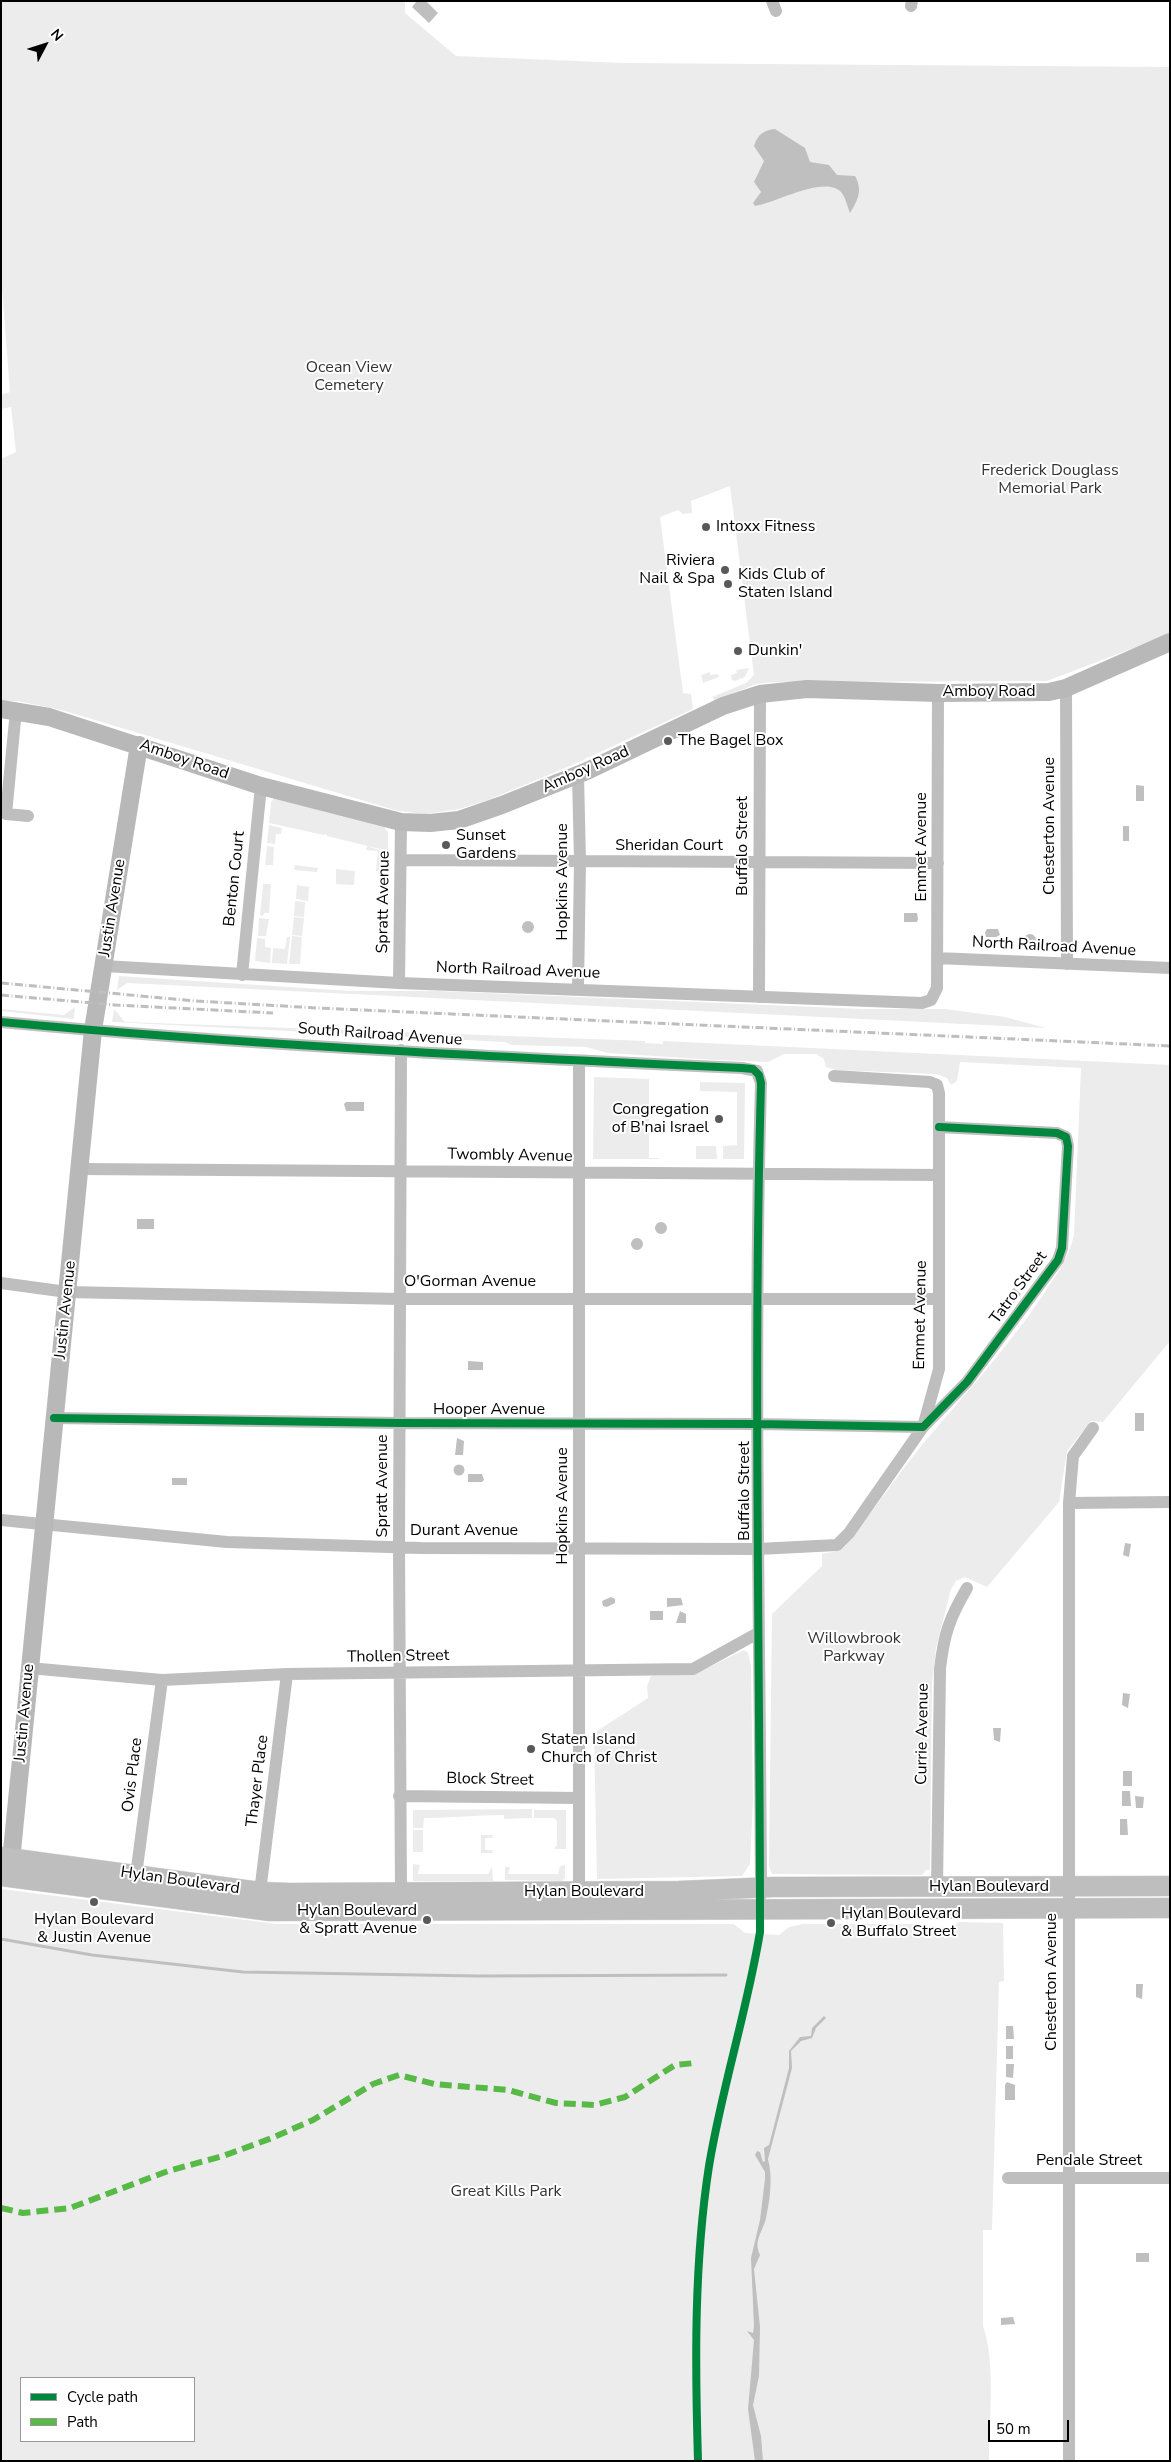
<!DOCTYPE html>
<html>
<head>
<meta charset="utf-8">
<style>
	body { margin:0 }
	#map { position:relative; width:1171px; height:2462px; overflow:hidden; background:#fff; font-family:"Nunito Sans",sans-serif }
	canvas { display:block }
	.frame { position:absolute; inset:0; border:2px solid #000; pointer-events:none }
	.legend { position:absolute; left:20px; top:2377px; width:175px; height:65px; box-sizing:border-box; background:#fff; border:1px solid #999; margin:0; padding:6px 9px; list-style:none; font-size:15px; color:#000 }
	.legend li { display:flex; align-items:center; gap:10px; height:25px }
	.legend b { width:25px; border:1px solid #999 }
	.north { position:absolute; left:20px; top:20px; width:50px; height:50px; -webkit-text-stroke:4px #fff; paint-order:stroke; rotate:50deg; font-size:14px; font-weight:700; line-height:20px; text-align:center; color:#000 }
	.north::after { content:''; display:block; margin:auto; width:18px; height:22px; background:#000; clip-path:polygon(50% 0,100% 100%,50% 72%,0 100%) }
	.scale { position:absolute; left:988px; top:2420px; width:81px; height:22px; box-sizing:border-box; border:2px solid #000; border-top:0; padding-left:6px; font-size:15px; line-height:18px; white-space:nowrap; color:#000; -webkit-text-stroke:4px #fff; paint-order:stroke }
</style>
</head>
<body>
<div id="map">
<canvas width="1171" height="2462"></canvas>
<div class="frame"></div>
<ul class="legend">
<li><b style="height:6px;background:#00873e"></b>Cycle path</li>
<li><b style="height:6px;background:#58b947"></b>Path</li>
</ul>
<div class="north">N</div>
<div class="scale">50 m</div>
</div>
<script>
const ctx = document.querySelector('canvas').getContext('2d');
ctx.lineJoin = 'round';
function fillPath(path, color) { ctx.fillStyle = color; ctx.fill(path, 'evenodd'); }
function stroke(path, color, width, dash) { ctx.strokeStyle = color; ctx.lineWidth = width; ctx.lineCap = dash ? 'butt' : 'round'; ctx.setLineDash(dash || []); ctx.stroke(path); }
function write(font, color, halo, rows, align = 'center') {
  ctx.font = font + ' "Nunito Sans",sans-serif'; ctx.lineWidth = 4; ctx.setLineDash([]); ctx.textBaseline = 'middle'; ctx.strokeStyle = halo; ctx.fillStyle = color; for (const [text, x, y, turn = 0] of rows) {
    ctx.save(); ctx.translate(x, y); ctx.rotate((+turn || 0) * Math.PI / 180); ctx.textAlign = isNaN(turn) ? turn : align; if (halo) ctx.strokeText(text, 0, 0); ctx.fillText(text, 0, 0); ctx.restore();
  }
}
fillPath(new Path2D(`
	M1,1H405V13L456,56L624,63L1170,67V634L1047,681L774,682L756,684L715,701L712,697L746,683L754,675L730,486L691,501L692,513L683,514L678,510L660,517L683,693L691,694L693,709L570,766L488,800L459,809L426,814L398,811L65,711L18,701H1V459L16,452L11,407L1,409V395L10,392L1,274Z
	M749,668L745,677L735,681L732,680L731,675L737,673L736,670Z
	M710,672V675L718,674L719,677L703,683L701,675Z
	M275,797L341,814V817L344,815L385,826V829L388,832V851L327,836L326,834L324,835L269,823L271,802Z
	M269,825L282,828L281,834H276L275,844L267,843Z
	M267,846L274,847L273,865H265Z
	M367,846L388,853V872L376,871L378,851L366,850Z
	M295,865L318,868L317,872L294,870Z
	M336,869L355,871L354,885L336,884Z
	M263,884H271L269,913H264L263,916L260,915Z
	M297,885L309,887L308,901L296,899Z
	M295,901L305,902L304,917L294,916Z
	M294,917L304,918L302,936L292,935Z
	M259,918L269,919L266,936H258Z
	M292,936L302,937L300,964H289Z
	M287,937H290L287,964L272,963L273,948L285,949Z
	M257,938L265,939V947L271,948L270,963L255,961Z
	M119,976L350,991H438L862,1009H945L1005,1017L1046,1028L127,983L117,990Z
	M75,1007L74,1019L1,1011V1009L64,1015Z
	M114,1009L125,1022L154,1023L645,1041V1043L663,1044V1041L1170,1065V1341L1103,1422L1091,1421L1067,1451L1059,1502L987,1587L965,1577L956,1581L951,1589L936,1648L932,1684L930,1870H926L922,1875L772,1874L769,1866L772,1614L822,1566V1554L837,1551L846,1545C872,1513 895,1478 922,1445C963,1396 1007,1349 1043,1295C1056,1275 1069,1258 1074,1235L1081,1068L960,1062L957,1081L951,1085L947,1078L936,1074L836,1070L826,1067L824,1059L816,1054H784L768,1062L716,1060L608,1053L586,1047L512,1045L505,1042L112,1022Z
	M594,1077L649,1079V1158H659L658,1159H593Z
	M700,1082L745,1083L744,1159H723V1146L737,1145V1092L700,1091Z
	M696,1146H716L717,1159H696Z
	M744,1650L748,1653L751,1666L753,1798L750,1864L742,1876L597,1879L594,1733L648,1698L647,1686L651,1676L695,1674Z
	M532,1809V1818L504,1819V1815C474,1815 453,1818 424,1818L423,1828H413V1810Z
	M534,1810H566V1849H554L557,1845V1821L554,1818H534Z
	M413,1830H423V1852H413Z
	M481,1835H493L492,1838H485V1850H492L493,1853H481Z
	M413,1864L420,1865L418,1874H488L492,1867L493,1881H413Z
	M565,1865V1878L562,1881L505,1880V1867H510L508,1874H558L560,1866Z
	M1,1889L277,1924H734L745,1933L779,1935L789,1927L803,1924H917L920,1928L955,1926L958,1922L1003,1923L1004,1981L999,1982L992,2230H983V2326C996,2363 989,2421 989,2461H1ZM21,2378H194V2441H21Z`), '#ececec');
fillPath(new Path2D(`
	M417,1H426L438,13L429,23L412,7Z
	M775,129L805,148L810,162L829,165L837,175L855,176C863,190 858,200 850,213C847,206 846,198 841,192C824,175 776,203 755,206L753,203L761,192L754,182L764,161L754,146C758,134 764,130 775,129Z
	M1136,785L1144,786V801H1136Z
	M1123,826H1129V841H1123Z
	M904,913H917L918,919L917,922H904Z
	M522 927a6 6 0 1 1 12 0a6 6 0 1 1-12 0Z
	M987,929H998L1000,935L996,937H986L985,932Z
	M1024 940a6 6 0 1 1 12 0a6 6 0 1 1-12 0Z
	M346,1102H364V1111H346L344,1104Z
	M137,1219H154V1229H137Z
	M655 1228a6 6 0 1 1 12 0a6 6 0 1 1-12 0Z
	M631 1244a6 6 0 1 1 12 0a6 6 0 1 1-12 0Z
	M1014,1288L1021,1294L1014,1303L1007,1298L1010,1293L1009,1292Z
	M468,1361L483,1362V1370H468Z
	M1135,1413H1144V1431H1135Z
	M457,1438L464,1441L463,1455H455Z
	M453.5 1470a5.5 5.5 0 1 1 11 0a5.5 5.5 0 1 1-11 0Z
	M468,1474H482L484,1480L482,1482H468Z
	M172,1478H187V1485H172Z
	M1125,1543L1131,1544L1129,1557L1123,1555Z
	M611,1597L615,1599V1603L607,1607L603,1606L602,1601Z
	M667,1598H681L683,1605L667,1607Z
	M650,1611H663V1620H650Z
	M680,1611L686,1614V1623H676Z
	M1123,1693L1130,1694L1128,1708L1122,1705Z
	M993,1728H1001L1000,1742L994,1740Z
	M1123,1771H1132V1786H1123Z
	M1122,1791H1130L1131,1806H1122Z
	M1135,1796L1144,1797L1143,1808H1136Z
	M1120,1819H1127L1128,1835H1120Z
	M1136,1984H1143L1142,1999L1136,1997Z
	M824,2016L826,2018L816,2028L812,2038L801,2041L791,2051L792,2068L768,2159C773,2178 770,2199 766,2218C763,2232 753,2240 760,2255L754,2269L760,2327L759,2376L753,2405L761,2436L763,2461H755L748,2409L754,2340L747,2331L753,2333L754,2326L751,2258L760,2220L765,2179V2172L755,2155L757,2151L760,2152L763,2162L765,2161L764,2148L769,2145L789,2068V2051L800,2037L811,2036L812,2028Z
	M1006,2026H1013L1014,2039H1006Z
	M1006,2046H1013V2059H1006Z
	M1006,2064H1014L1013,2078L1006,2077Z
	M1007,2082L1015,2085V2100H1005V2085Z
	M1136,2253H1149V2262H1136Z
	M1013,2317L1015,2324L1001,2325V2318Z`), '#bfbfbf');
stroke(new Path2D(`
	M1,1939L92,1955L243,1972L478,1976L726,1975`), '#bfbfbf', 3);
const primary = new Path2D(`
	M1,1857L260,1892L290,1893L679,1891L773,1887L1170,1886
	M1,1876L270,1911L1170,1908`);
stroke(primary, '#dbdbdb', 21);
stroke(new Path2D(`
	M772,1L776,11
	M911,6L912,1
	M1066,688L1067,964
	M16,710L6,814L28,816
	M578,775L580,861L578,989
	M401,860L938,863
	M937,958L1170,968
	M104,966L399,983L922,1003L931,1000L937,988L938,693
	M242,975L261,786
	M399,983L401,822
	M759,997L760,694
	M1,1022C247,1045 495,1057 742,1068L757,1071L761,1083C753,1354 760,1624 761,1895
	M401,1050L399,1547L401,1893
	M80,1169L938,1175
	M1,1283L67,1292L400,1299H939
	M54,1418L399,1423L759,1424L923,1427L967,1382L1058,1260L1062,1248L1068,1146L1066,1137L1057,1133L939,1127
	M1069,1503L1170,1502
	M1,1520L227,1542L421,1548L758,1549L837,1545L849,1533L923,1427L939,1369V1093L937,1085L930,1082L834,1076
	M29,1668L162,1680L287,1674L693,1669L758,1633
	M399,1796L579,1798
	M136,1875L162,1680
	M937,1887L940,1669C944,1634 949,1619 967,1588
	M260,1892L287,1674
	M579,1892V1061
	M1008,2178H1170
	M1069,2461V1503L1073,1456L1093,1428`), '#bebebe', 12);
stroke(new Path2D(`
	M1,709L49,717L261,786L401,822L430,823L459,820L502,805L587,771L723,706L760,694L807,689L938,693L1049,692L1066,688L1170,642
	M10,1871L93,1030L139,745`), '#b8b8b8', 18);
stroke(primary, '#bebebe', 20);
stroke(new Path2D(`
	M1,983L195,1001L318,1008L1170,1046
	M1,995L115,1005L273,1013`), '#bebebe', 3, [8, 2.5, 1, 2.5]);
stroke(new Path2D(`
	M1,2208L23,2213L70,2208L168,2171L223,2156L272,2138L313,2120L373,2084L399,2075L434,2084L508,2090L556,2103L594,2105L625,2097L675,2065L695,2063`), '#58b947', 6, [12, 6]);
stroke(new Path2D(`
	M1,1022C247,1045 495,1057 742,1068L753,1069L759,1075L761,1083C753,1366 760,1649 760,1932C747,2011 722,2087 709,2166C694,2263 695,2362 698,2461
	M54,1418L399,1423L759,1424L923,1427L967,1382L1058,1260L1062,1248L1068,1146L1066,1137L1057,1133L939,1127`), '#00873e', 8);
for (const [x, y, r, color] of [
	[706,527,5,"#595959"],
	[725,570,5,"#595959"],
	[728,584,5,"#595959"],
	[738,651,5,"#595959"],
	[668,741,5,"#595959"],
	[446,845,5,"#595959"],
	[719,1119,5,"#595959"],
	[531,1749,5,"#595959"],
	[94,1902,5,"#595959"],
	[427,1920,5,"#595959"],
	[831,1923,5,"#595959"]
]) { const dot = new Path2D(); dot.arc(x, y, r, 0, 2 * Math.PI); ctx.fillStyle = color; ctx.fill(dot); stroke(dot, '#fff', 2); }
write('16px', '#333', '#fff', [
	["Ocean View",349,368],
	["Cemetery",349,386],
	["Frederick Douglass",1050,471],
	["Memorial Park",1050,489],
	["Willowbrook",854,1639],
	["Parkway",854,1657],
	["Great Kills Park",506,2192]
]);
write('16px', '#000', '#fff', [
	["Intoxx Fitness",716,527],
	["Riviera",715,561,"right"],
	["Nail & Spa",715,579,"right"],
	["Kids Club of",738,575],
	["Staten Island",738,593],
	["Dunkin'",748,651],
	["The Bagel Box",678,741],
	["Sunset",456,836],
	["Gardens",456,854],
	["Congregation",709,1110,"right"],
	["of B'nai Israel",709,1128,"right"],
	["Staten Island",541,1740],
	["Church of Christ",541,1758],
	["Hylan Boulevard",417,1911,"right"],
	["& Spratt Avenue",417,1929,"right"],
	["Hylan Boulevard",841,1914],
	["& Buffalo Street",841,1932],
	["Hylan Boulevard",94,1920,"center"],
	["& Justin Avenue",94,1938,"center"]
], 'left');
write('16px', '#000', '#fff', [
	["Amboy Road",989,692],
	["Amboy Road",184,760,19],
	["Amboy Road",586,770,-24],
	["Chesterton Avenue",1050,826,-90],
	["Sheridan Court",669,846],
	["Buffalo Street",743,846,-90],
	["Emmet Avenue",922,847,-90],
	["Benton Court",235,879,-84],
	["Hopkins Avenue",563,882,-90],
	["Spratt Avenue",384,902,-89],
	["Justin Avenue",113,908,-81],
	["North Railroad Avenue",1054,947,3],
	["North Railroad Avenue",518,971,2],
	["South Railroad Avenue",380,1035,4],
	["Twombly Avenue",510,1156,1],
	["O'Gorman Avenue",470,1282],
	["Tatro Street",1019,1288,-54],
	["Justin Avenue",66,1310,-84],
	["Emmet Avenue",921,1315,-89],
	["Hooper Avenue",489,1410],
	["Spratt Avenue",383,1486,-90],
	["Buffalo Street",745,1491,-90],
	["Hopkins Avenue",563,1506,-90],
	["Durant Avenue",464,1531],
	["Thollen Street",398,1657,-1],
	["Justin Avenue",25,1713,-85],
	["Currie Avenue",923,1734,-89],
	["Ovis Place",133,1775,-83],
	["Block Street",490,1780,1],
	["Thayer Place",258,1781,-83],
	["Hylan Boulevard",180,1881,8],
	["Hylan Boulevard",989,1887],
	["Hylan Boulevard",584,1892],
	["Chesterton Avenue",1052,1982,-90],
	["Pendale Street",1089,2161]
]);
</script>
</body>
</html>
